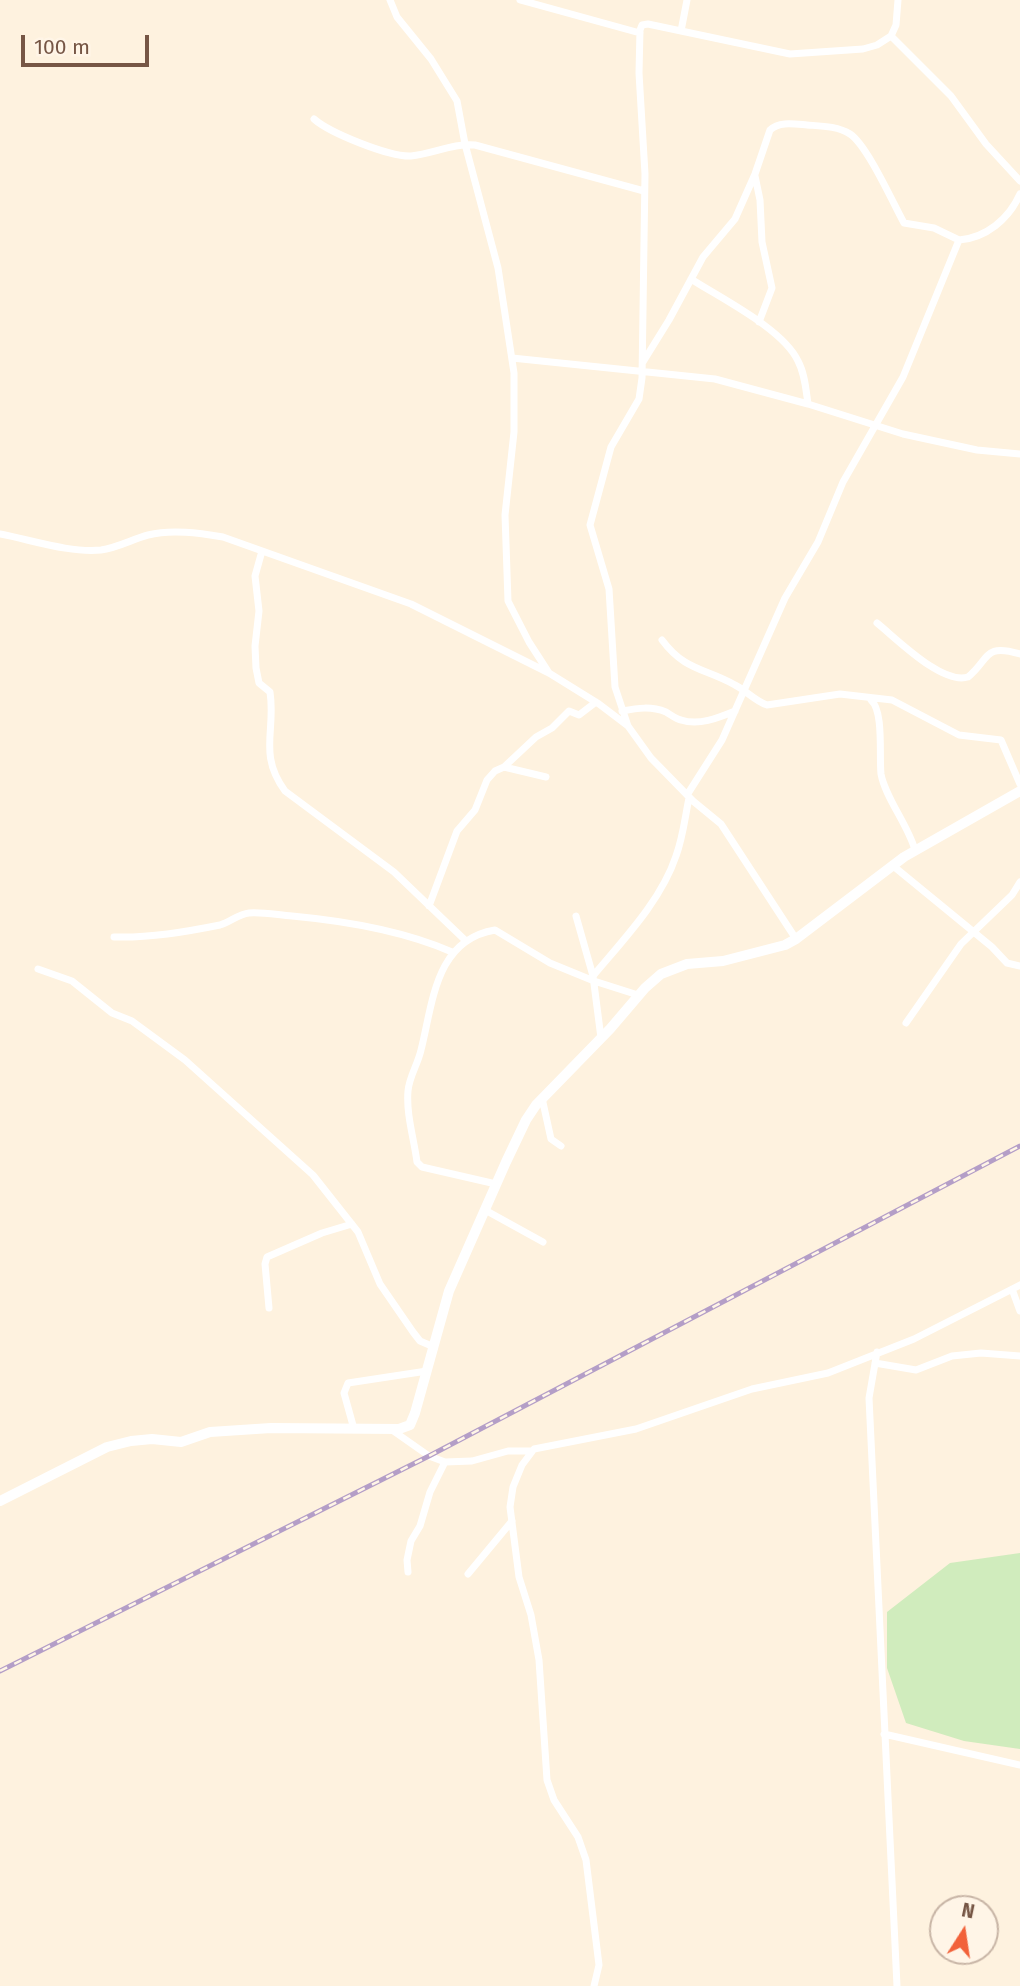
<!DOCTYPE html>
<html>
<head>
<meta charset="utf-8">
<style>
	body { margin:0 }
	#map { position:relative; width:1020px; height:1986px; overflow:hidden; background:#fef2df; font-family:"Fira Sans",sans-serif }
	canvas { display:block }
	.north { position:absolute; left:929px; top:1895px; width:70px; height:70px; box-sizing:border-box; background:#fff5e7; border:2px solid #c8b5a6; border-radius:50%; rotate:12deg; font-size:19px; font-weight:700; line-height:28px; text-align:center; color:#765645 }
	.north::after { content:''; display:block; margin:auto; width:24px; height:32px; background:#f2623a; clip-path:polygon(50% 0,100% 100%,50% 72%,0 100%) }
	.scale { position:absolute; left:21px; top:35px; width:128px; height:32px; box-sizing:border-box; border:4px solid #765645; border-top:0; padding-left:9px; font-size:21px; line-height:24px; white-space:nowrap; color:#765645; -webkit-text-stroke:5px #fff5e7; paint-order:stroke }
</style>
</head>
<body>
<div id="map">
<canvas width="1020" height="1986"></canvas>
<div class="north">N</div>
<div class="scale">100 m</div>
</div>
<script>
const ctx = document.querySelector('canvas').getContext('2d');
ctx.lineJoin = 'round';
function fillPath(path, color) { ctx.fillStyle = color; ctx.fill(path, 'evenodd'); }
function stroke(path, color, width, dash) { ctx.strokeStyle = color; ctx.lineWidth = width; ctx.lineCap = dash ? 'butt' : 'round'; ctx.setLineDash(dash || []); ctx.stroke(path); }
fillPath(new Path2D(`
	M1020,1553V1749L964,1741L906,1723L887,1668V1612L950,1563Z`), '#d0ecbd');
stroke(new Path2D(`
	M390,0L397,17L431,59L457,101L465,144L498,268L514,373V432L505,515L508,601L529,642L549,673
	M520,0L640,33
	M681,31L687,0
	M891,36L951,96L986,144L1020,181
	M314,119C330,133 389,157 411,156C433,154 453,143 475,145L644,191
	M755,176L760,200L762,242L772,288L759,322
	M691,279C722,299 783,329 798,361C805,374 806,390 808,404
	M512,358L715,379L808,404L903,434L977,450L1020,454
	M643,362L669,320L703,257L735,219L755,174L770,130C779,121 795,124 807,125C820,126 838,126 850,134C867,145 893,203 904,223L934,228L959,240
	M0,534C32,540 69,553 101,550C117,548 133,539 148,535C172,529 199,533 223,537L411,604L549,673L599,704L628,726L651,758L693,801L721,824L796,939
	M262,551L255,576L259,611L255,646L256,668L259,683L270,692C276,731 258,754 285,791L394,872L466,941
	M877,623C897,639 942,685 968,677C990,659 983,643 1020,654
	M662,640C685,671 705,668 735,685C747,691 755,701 767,705L840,694L892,700L959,735L1001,740L1020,784
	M871,700C884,711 879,756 881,774C885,797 908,825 915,850
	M622,711C638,708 651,706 666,712C671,715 676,719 681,720C699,726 718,718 735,711
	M628,726L615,687L609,589L590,525L611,447L639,399L642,378L645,174L639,73L640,30L642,25L648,24L790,54L863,49L877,45L891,36L896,25L898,0
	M504,767L546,777
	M687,795L722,740L785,598L818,542L843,482L903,377L959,240C986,238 1009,219 1020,194
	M892,865L992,947L1007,963L1020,966
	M429,906L457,831L475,810L487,780L495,771L504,767L536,737L552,728L569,711L579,715L596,702
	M576,916L593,976
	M114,937C150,938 185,932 220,925C230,922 239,914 249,913C263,912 278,915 292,916C346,921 402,930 452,952
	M38,969L72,981L112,1013L132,1021L185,1060L313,1175L358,1232L380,1284L413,1332L420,1341L434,1347
	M906,1023L961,944L1012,895L1020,882
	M601,1038L593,976C623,940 661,901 676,856C683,837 685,817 689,798
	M542,1098L551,1139L561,1146
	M496,1184L422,1167L417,1162C414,1139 406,1114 408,1091C409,1077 418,1064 421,1050C433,1003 435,940 495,930L550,963L594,981L638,995
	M485,1210L543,1242
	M1012,1289L1020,1311
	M269,1308L265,1264L267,1257L322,1233L352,1224
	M877,1352L869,1398L897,1986
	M875,1363L916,1370L952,1356L981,1353L1020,1356
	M354,1429L344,1393L348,1383L427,1371
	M392,1430L429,1456L445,1462L472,1461L508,1451H531
	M408,1572L407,1560L411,1541L420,1526L430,1492L445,1462
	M468,1574L512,1521
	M884,1734L1020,1765
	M594,1986L599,1965L586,1860L578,1837L554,1800L547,1780L539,1660L531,1615L519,1577L510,1507L513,1487L522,1465L534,1449L636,1429L752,1389L828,1373L914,1339L1020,1285`), '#fff', 7);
stroke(new Path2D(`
	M0,1501L107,1447L131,1441L152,1439L181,1442L210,1432L271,1428L399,1429L410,1425L415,1413L449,1291L506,1162L526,1120L536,1105L610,1029L645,988L661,974L687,964L723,961L785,945L796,939L904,857L1020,791`), '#fff', 10);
const rail = new Path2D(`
	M0,1671L429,1456L1020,1146`);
stroke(rail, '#b49ec7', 5);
stroke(rail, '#fff5e7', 2.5, [8]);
</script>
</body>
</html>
